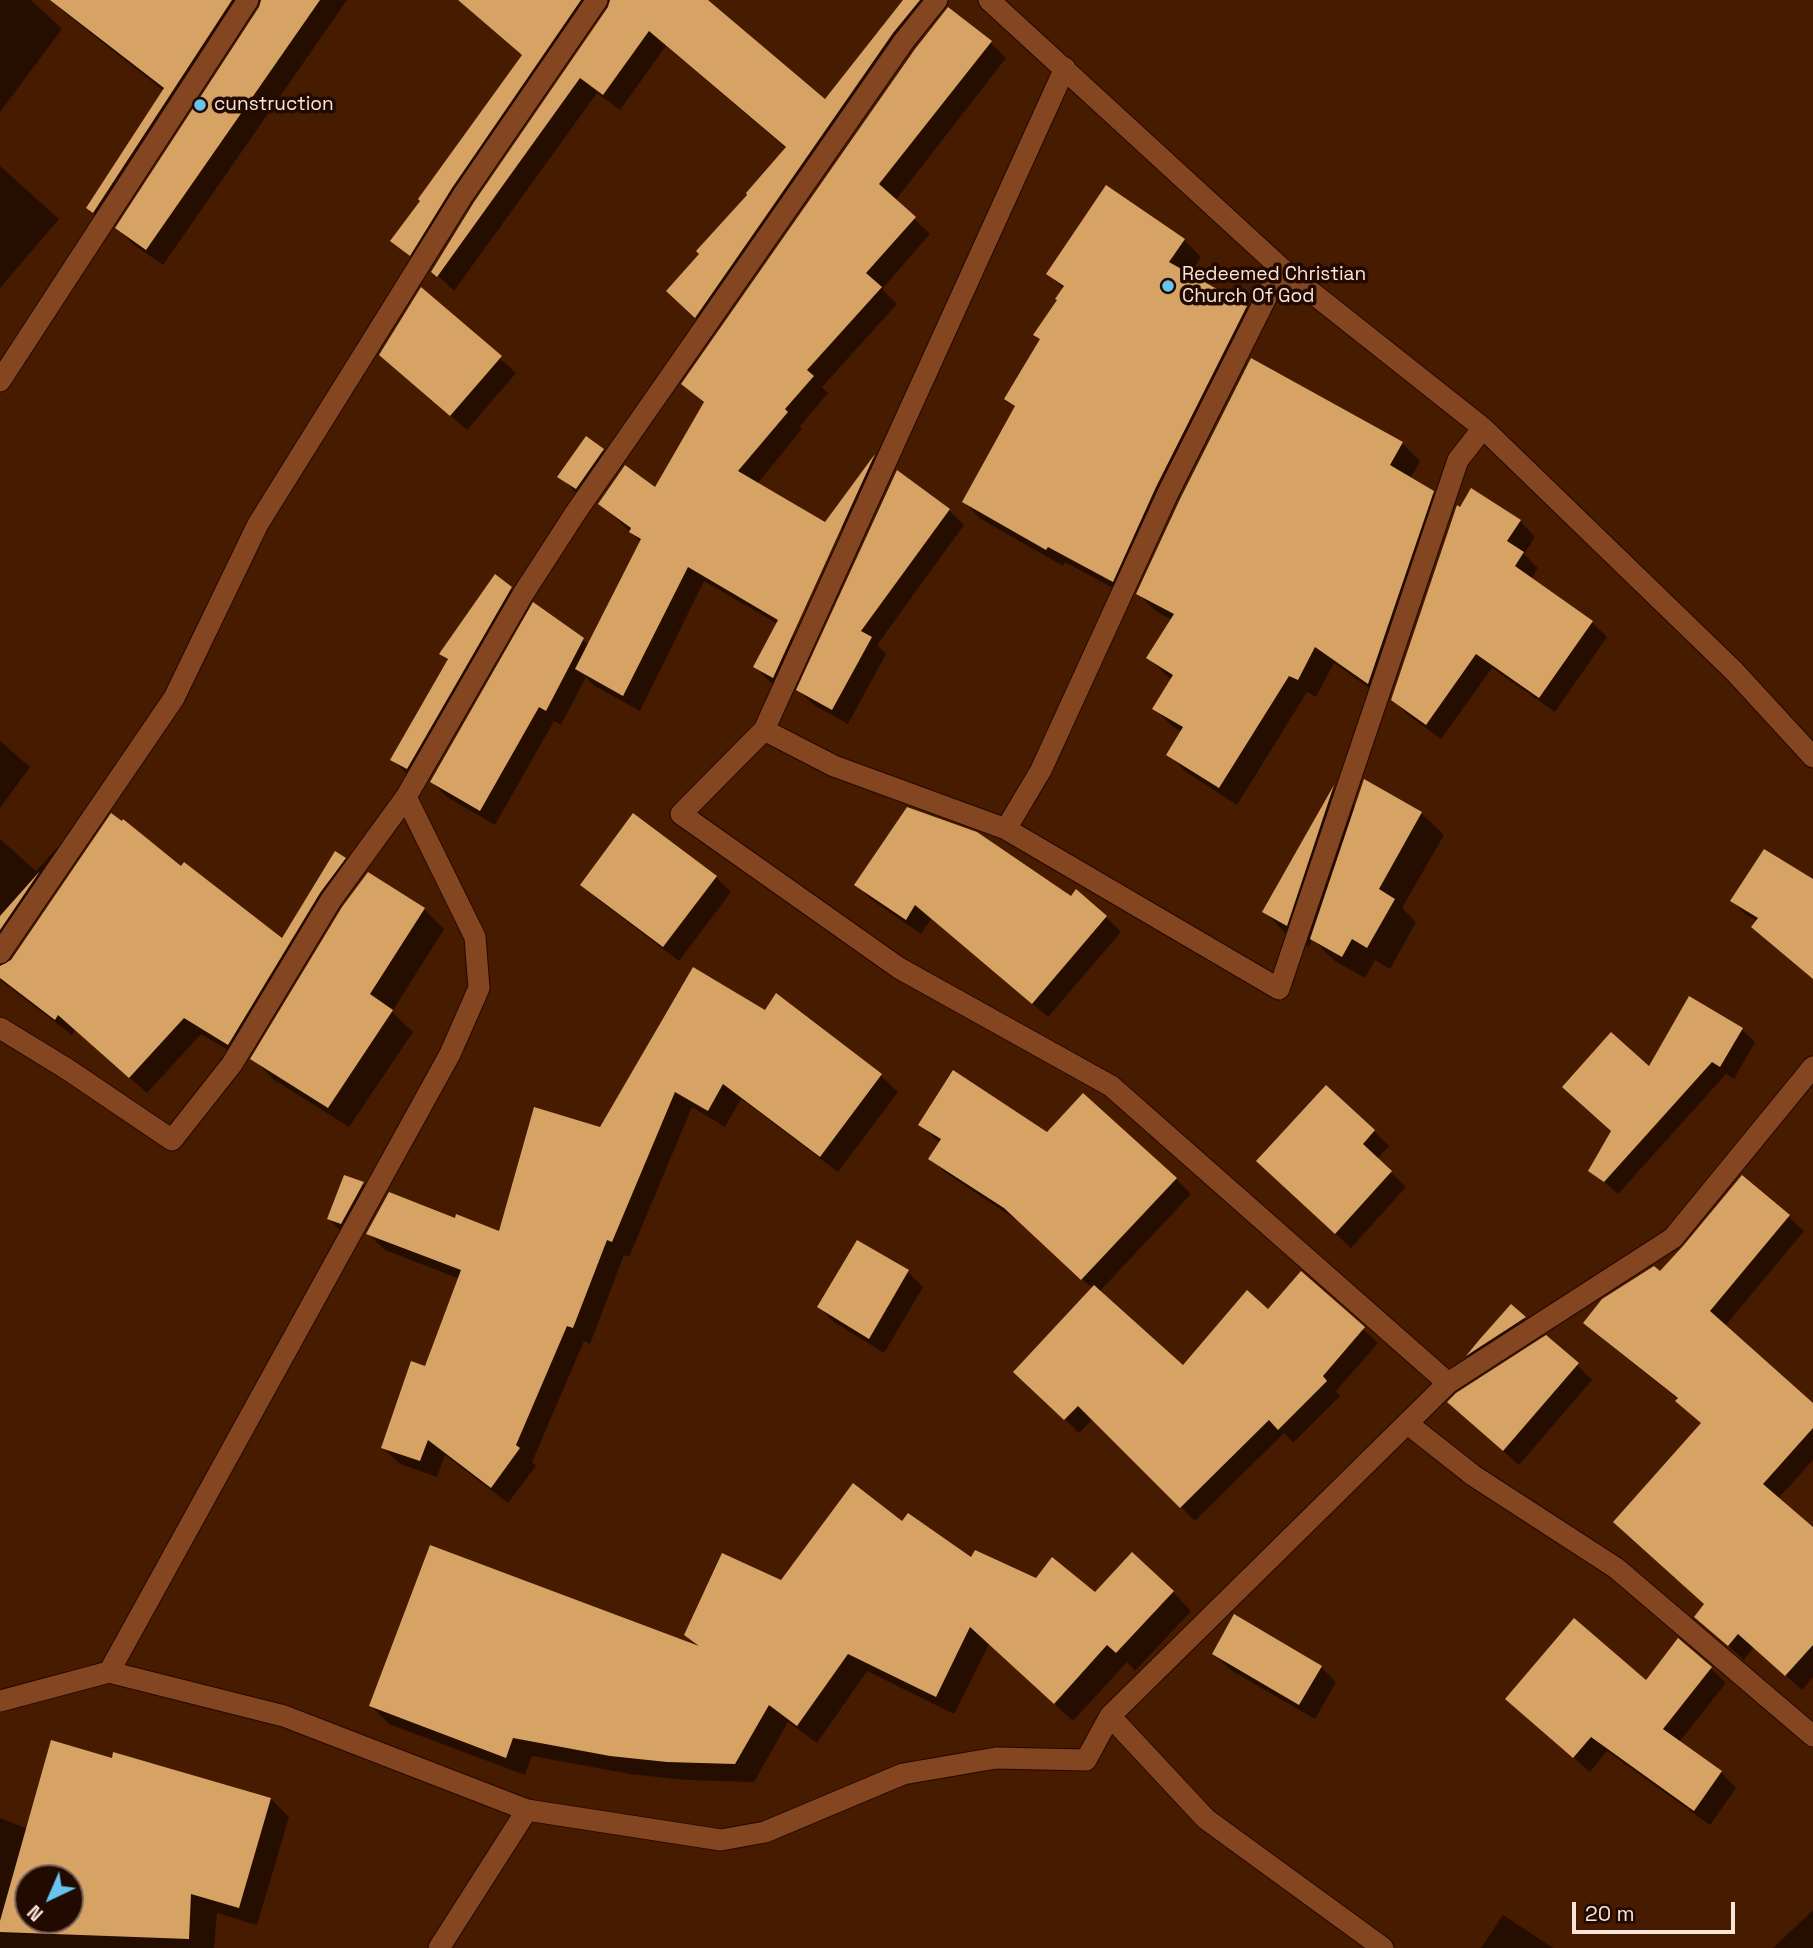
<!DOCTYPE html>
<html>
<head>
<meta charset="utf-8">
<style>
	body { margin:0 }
	#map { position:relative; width:1813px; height:1948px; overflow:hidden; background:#461b00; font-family:"Space Grotesk",sans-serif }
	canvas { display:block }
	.north { position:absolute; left:14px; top:1864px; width:70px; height:70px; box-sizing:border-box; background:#220a00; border:2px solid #796257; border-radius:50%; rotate:224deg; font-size:19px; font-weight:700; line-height:28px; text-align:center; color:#fbe5d9 }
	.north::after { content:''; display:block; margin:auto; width:24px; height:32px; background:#67c4ef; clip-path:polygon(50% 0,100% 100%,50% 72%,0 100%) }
	.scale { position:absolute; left:1572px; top:1902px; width:163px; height:32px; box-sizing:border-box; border:4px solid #fbe5d9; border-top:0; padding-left:9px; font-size:21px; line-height:24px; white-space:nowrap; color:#fbe5d9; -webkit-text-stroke:5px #220a00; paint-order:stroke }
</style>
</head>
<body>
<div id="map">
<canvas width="1813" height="1948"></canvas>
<div class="north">N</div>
<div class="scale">20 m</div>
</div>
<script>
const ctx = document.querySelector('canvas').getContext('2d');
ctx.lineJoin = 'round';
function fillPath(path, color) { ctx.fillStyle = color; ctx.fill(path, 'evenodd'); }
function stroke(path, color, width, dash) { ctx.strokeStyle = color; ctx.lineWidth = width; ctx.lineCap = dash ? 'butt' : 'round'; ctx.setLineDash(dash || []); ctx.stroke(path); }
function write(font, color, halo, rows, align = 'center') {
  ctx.font = font + ' "Space Grotesk",sans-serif'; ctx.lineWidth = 7; ctx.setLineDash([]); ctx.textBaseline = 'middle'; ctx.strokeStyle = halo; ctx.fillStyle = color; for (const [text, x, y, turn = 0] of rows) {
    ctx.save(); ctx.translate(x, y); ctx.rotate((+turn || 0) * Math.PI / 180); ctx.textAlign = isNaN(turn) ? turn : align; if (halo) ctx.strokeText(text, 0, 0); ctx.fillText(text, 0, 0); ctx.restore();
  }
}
fillPath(new Path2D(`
	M0,0H31L62,29L0,112Z
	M52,0H347L163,265L133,244L117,228L264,3L253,9L104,224L88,208L164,91L65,13Z
	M458,0H705L825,102L906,0H934L909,50L712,332L684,307L750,195L787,149L666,46L620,110L597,93L454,291L433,271L610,8V2L602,8L467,204L426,270L393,241L523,56Z
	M990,42L1006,58L895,201L930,234L882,289L897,304L822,387L828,393L800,426L802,429L757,484L825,524L875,457L890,471L790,693L771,683L755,667L778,624L704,581L640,711L593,685L586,677L561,725L554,721L495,825L447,797L432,782L582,639L589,646L641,542L600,503L655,490L705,404L684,384ZM840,528L843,529L794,638L791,635Z
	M0,166L59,219L0,288Z
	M1184,240L1201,257L1189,275L1246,307L1263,324L1173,504L1130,597L1065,562L1063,566L981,519L964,502L1016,408L1006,398L1041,340L1035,335L1064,289L1048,274Z
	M422,289L516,373L467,430L397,369Z
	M1402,443L1420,461L1410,479L1432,493L1450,511L1386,700L1334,663L1316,697L1307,692L1237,805L1186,772L1169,755L1182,732L1172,726L1154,708L1172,680L1148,658L1172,620L1156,611L1138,594Z
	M603,451L618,466L592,503L575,492L560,476Z
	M1472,490L1520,521L1535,537L1524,554L1538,568L1531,580L1592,622L1607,637L1555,712L1492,668L1441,739L1408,715L1393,700L1461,509Z
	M949,510L964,525L877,645L886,654L848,724L814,705L798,690Z
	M511,588L526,603L407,774L392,759L449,662L441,654Z
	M0,741L30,767L0,808Z
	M1335,787L1356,808L1421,813L1444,835L1402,908L1416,922L1390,969L1375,960L1365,978L1335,961L1312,939L1309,947L1286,934L1264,911Z
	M0,839L36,871L58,847L73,862L5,962L4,968L181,869L282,940L345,859L361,875L336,910L245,1060L201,1034L147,1093L75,1030L72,1035L0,980Z
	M716,877L731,892L679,961L597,899L582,884Z
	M1813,883V972L1810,976L1766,940L1753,927L1758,921L1745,914L1733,901Z
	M856,885L1071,898L1106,917L1121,932L1048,1017L931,919L921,934L872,900Z
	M424,909L444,929L392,1012L413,1032L349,1127L273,1079L253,1059Z
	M777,996L881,1076L898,1092L838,1172L741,1099L725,1127L692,1107L629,1257L624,1255L590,1344L584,1341L532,1462L536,1466L508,1503L445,1455L437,1477L400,1464L383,1448L426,1368L460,1279L385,1250L368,1234L456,1220L500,1233L601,1129L766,1012Z
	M1690,998L1742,1030L1755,1042L1734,1079L1726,1074L1618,1194L1590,1170Z
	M920,1124L1047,1134L1176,1179L1191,1194L1099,1292L1183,1367L1268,1311L1301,1274L1378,1343L1336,1391L1340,1396L1293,1443L1284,1433L1195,1521L1093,1419L1079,1433L1016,1371L1093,1289L1021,1223L946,1173L930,1158L940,1143Z
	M1374,1131L1389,1146L1377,1159L1406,1187L1351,1248L1273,1176Z
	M345,1177L363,1184L378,1199L344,1234L329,1219Z
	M1788,1216L1804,1231L1725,1326L1813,1405V1460L1778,1499L1813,1530V1677L1802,1690L1754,1647L1744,1660L1696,1617L1705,1605L1703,1424L1679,1400L1609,1344L1594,1329L1660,1273Z
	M908,1272L923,1287L884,1353L834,1322L819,1307Z
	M1511,1307L1539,1333L1482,1370L1468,1356Z
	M1577,1365L1592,1380L1519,1465L1465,1417Z
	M903,1523L972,1560L1036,1581L1095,1595L1173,1592L1191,1611L1135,1671L1127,1662L1073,1721L989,1644L954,1714L867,1671L817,1743L788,1722L754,1782L687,1780L630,1774L532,1756L525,1775L389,1724L371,1706L700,1648L686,1634L781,1582Z
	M1214,1653L1321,1667L1336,1682L1315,1719L1229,1669Z
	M1710,1668L1726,1683L1679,1742L1721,1772L1736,1788L1710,1825L1607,1751L1590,1772L1507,1699L1646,1682Z
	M271,1799L289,1817L257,1925L217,1913L214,1948H0V1818L28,1829ZM28,1878H70V1920H28Z
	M1813,1910V1948H1773Z
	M1503,1915L1553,1948H1481Z`), '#0007');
fillPath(new Path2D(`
	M50,0H232L93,213L86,208L164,88Z
	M261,0H320L146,250L115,228L259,7Z
	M458,0H581L452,188L410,256L390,241L420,201L418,199L522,55Z
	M610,0H708L825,99L903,0H920L893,33L695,318L666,291L699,254L696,251L747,195L746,193L786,147L649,31L603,95L580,78L437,277L431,272L474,202L608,7Z
	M948,7L992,41L879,184L916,217L866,273L882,287L807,370L814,376L785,409L788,412L738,471L825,522L875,454L773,678L753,667L778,620L688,567L623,696L575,669L641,539L629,532L631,528L598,504L625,465L655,487L704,402L681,384L915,49Z
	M1106,185L1185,239L1169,262L1247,306L1156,487L1113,582L1048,547L1046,550L962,502L1015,406L1004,399L1040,339L1033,335L1057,300L1055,299L1064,286L1046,274Z
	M421,287L502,356L450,416L379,355Z
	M1251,358L1403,442L1390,465L1434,491L1368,684L1315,647L1298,680L1289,676L1219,788L1166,755L1183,727L1152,709L1173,675L1146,658L1174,614L1136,594L1180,499Z
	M586,436L604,449L576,489L557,477Z
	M897,470L950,509L861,631L872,637L832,710L796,690Z
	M1471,488L1521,520L1507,541L1524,552L1515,566L1593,621L1539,698L1476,654L1426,725L1391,700L1457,505L1460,507Z
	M495,574L512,587L407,769L390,760L448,659L439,654Z
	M533,602L584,638L546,711L539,707L480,811L430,782Z
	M1364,779L1422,812L1379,889L1395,899L1367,948L1352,939L1342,957L1310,939Z
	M1334,785L1287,926L1262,912Z
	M907,807L977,832L1071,896L1076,889L1107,916L1032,1004L915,905L906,920L854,885Z
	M111,813L122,821L123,819L181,866L184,862L282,938L335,851L346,858L320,893L228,1045L184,1018L129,1078L58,1015L55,1020L0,978V966L11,960Z
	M633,813L717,876L663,947L580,885Z
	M1764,849L1813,879V979L1751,927L1758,918L1730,901Z
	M40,871L0,930V916Z
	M368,872L425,908L370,994L393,1010L328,1108L250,1059L342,907Z
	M693,967L765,1010L776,993L882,1074L820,1157L723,1084L708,1111L675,1092L612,1242L607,1240L573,1328L567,1326L516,1445L520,1448L491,1488L428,1440L420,1461L381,1448L411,1361L425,1366L461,1270L366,1234L389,1192L455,1218L456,1214L499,1231L534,1107L600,1127Z
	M1689,996L1743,1028L1720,1067L1712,1062L1604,1182L1588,1171L1611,1131L1562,1087L1611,1032L1649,1066Z
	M953,1070L1047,1132L1083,1093L1177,1178L1081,1280L1004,1208L928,1159L941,1139L918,1125Z
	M1326,1085L1375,1130L1363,1144L1392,1171L1335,1234L1256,1161Z
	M344,1175L364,1182L341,1224L327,1219Z
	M1742,1175L1790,1215L1710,1311L1813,1403V1428L1763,1484L1813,1527V1645L1785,1676L1738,1634L1728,1646L1694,1617L1704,1604L1613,1522L1701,1423L1675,1401L1678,1398L1583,1323L1602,1299L1654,1266L1660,1271L1683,1246Z
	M857,1240L909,1270L869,1339L817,1307Z
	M1301,1271L1365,1327L1323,1376L1327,1381L1278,1430L1269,1420L1180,1508L1078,1406L1064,1420L1013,1372L1094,1285L1183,1365L1247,1290L1268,1309Z
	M1511,1304L1526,1317L1466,1356L1480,1339Z
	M1546,1335L1579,1363L1503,1451L1447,1402L1456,1393Z
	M853,1483L902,1521L908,1513L971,1557L975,1550L1036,1578L1052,1557L1095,1592L1132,1552L1174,1591L1116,1653L1107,1645L1054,1704L970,1627L936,1697L848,1654L797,1726L769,1705L735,1764L667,1762L610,1756L513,1738L506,1758L369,1706L430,1545L699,1646L684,1635L722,1553L781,1580Z
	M1234,1614L1322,1666L1299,1705L1212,1654Z
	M1574,1618L1646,1680L1678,1638L1712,1667L1663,1729L1722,1771L1694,1811L1591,1737L1573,1758L1505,1699Z
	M51,1740L112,1758L113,1752L271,1798L239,1908L191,1894L189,1939L0,1932V1921ZM28,1878H70V1920H28Z`), '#d7a365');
const minor = new Path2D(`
	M989,0L1281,268L1483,428L1734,671L1813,757
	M1065,68L764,730L834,766L1006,829L1279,989L1458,460L1483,428
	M0,381L248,0
	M764,730L681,814L899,968L1111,1086L1448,1383
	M1006,829L1041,770L1168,493L1281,268
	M0,953L174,698L258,524L463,195L597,0
	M0,1028L67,1069L172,1140L232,1064L331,900L406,797L523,594L576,512L904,41L937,0
	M1408,1424L1474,1476L1616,1568L1813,1736
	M109,1672L450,1054L479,988L475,937L406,797
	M0,1701L109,1672L284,1716L527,1810L721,1840L765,1832L903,1774L996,1758L1086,1760L1110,1716L1206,1819L1383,1948
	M1110,1716L1448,1383L1673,1238L1813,1067
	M439,1948L527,1810`);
stroke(minor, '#250800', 23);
stroke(minor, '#834620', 21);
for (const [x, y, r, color] of [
	[200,105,7,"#67c4ef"],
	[1168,286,7,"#67c4ef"]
]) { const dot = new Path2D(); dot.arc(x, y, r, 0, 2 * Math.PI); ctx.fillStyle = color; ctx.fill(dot); stroke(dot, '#220a00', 2.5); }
write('19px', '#fbe5d9', '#220a00', [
	["cunstruction",214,105],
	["Redeemed Christian",1182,275],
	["Church Of God",1182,297]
], 'left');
</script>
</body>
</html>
